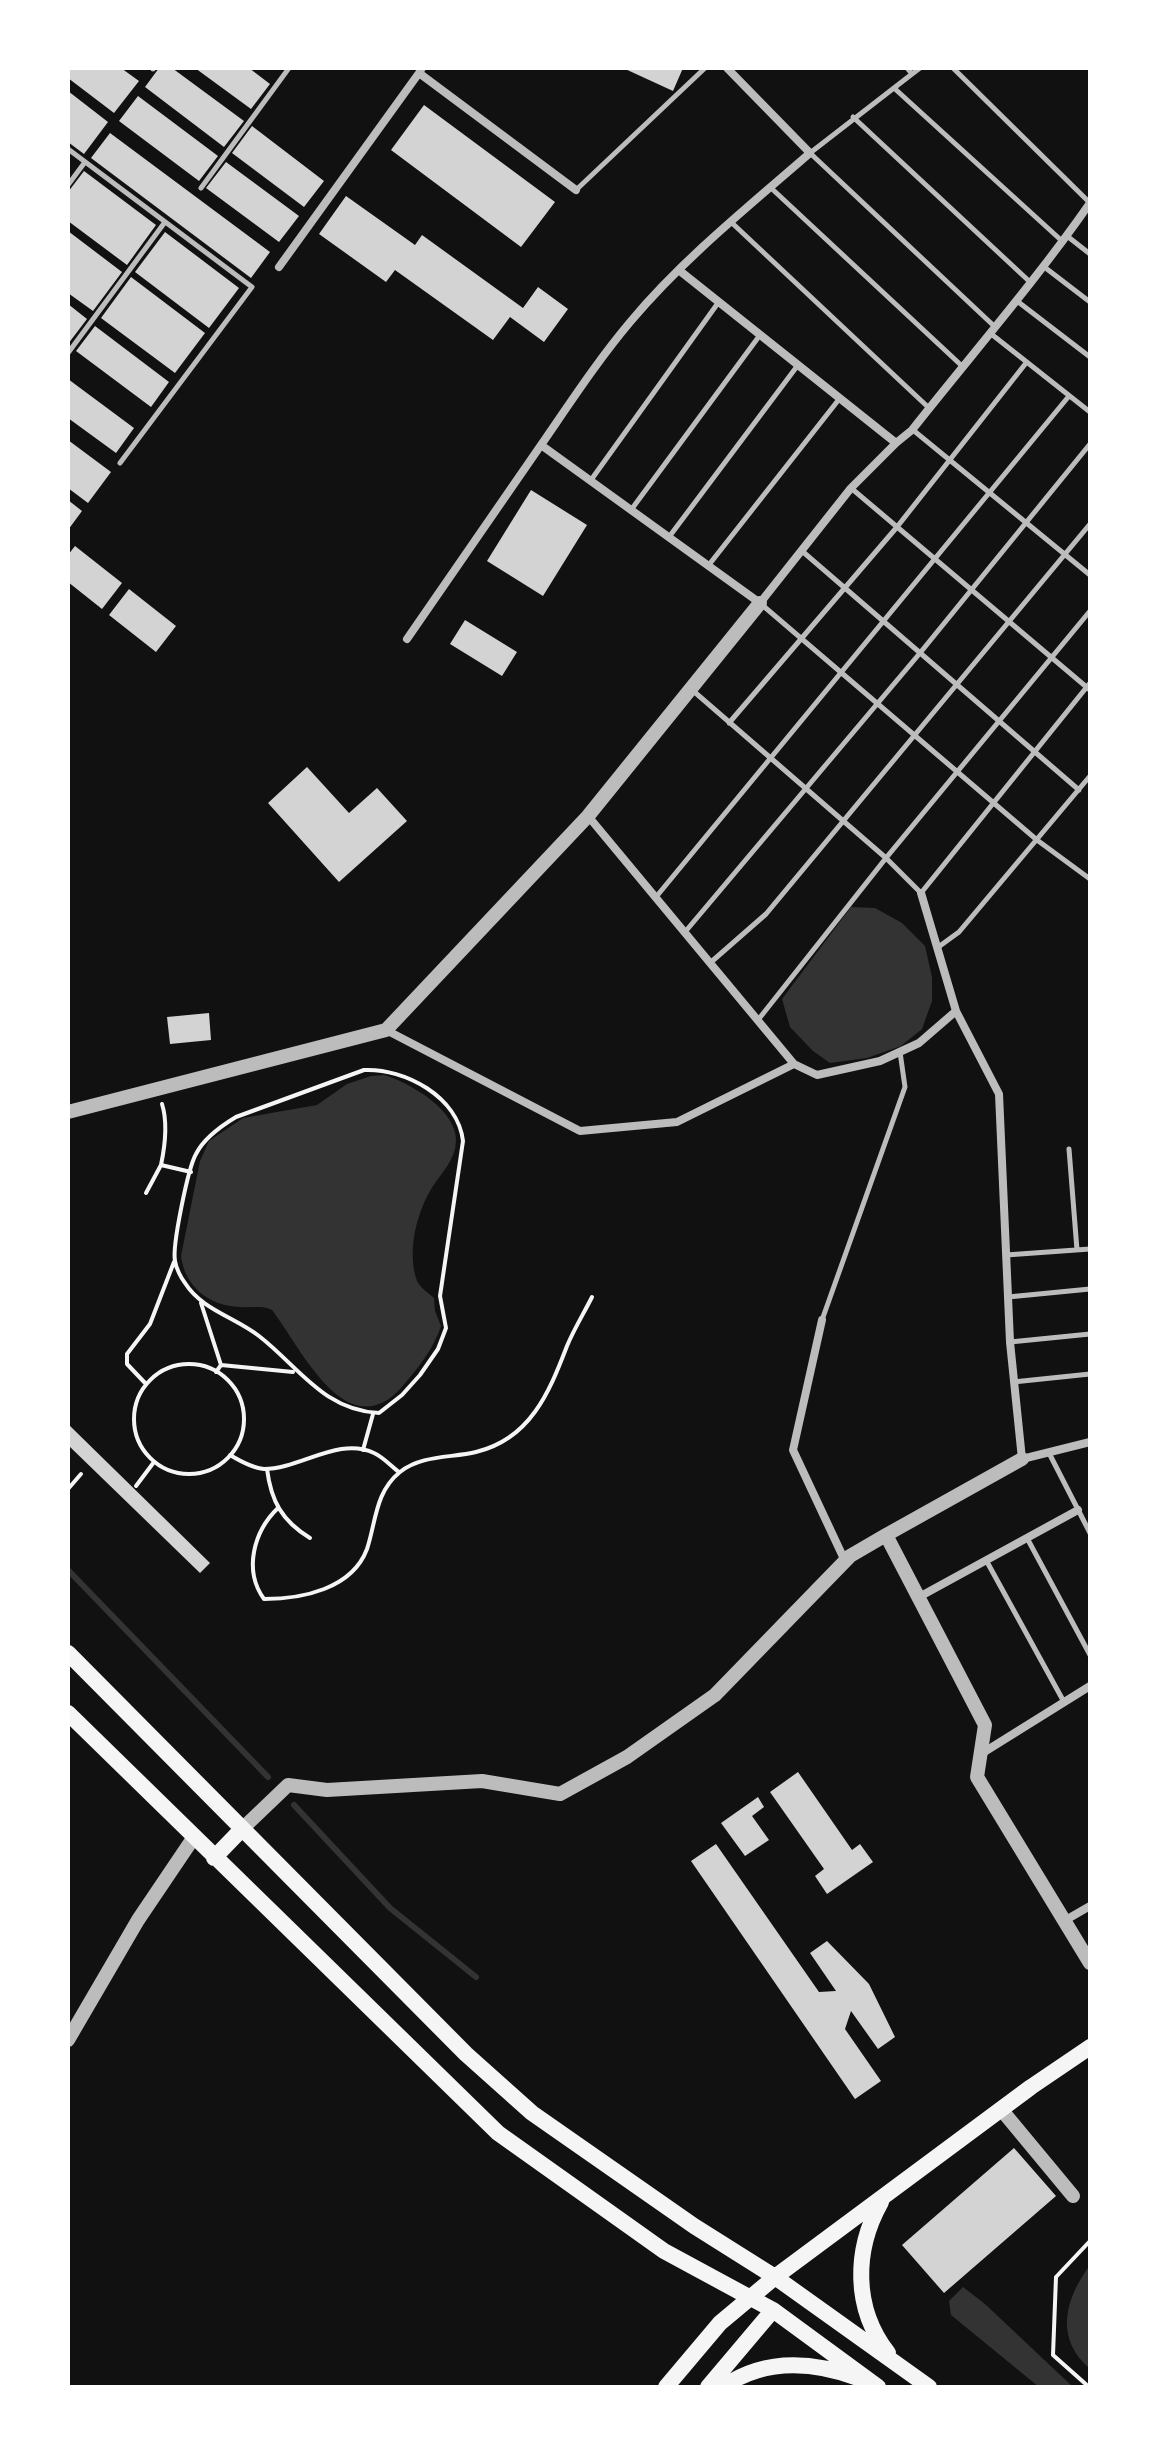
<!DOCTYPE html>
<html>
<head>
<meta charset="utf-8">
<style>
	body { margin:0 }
	#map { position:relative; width:1158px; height:2455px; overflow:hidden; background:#111; font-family:Jost,sans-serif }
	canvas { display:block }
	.frame { position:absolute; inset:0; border:70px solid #fff; pointer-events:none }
</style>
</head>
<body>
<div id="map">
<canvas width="1158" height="2455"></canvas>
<div class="frame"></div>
</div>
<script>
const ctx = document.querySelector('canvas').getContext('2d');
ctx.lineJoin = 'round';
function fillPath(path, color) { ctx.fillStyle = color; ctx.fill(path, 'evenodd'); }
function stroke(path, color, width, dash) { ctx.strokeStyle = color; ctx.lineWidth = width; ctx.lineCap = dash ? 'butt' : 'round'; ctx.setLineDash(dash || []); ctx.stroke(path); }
fillPath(new Path2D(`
	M851,907L875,908L902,923L925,946L932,977V1001L922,1029L901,1046L867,1058L830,1063L813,1051L790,1027L782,999Z
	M384,1075C411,1083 465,1114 455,1149C451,1165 438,1177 430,1191C416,1216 407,1252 417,1281C420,1287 428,1293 434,1298L435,1311L441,1326C433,1350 418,1368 401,1388C346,1448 300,1346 272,1310C263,1305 251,1308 240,1307C209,1306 185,1287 181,1256L200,1161L209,1141L243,1118L317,1105L347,1084L371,1076Z
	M1090,2265V2369C1054,2338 1065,2299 1090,2265Z
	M963,2287L985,2304L1073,2387H1039L951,2315L949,2301Z`), '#333');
stroke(new Path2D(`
	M68,1570L268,1777
	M294,1805L390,1908L476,1977`), '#333', 6);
fillPath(new Path2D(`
	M68,68H121L139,81L114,113L68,78Z
	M159,68H172L244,121L224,147L145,87Z
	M195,68H249L270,84L251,109Z
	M623,68H683L673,91Z
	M68,91L108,122L84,154L68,142Z
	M138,96L218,156L199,181L119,121Z
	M424,105L555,202L521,247L391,150Z
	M252,126L324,181L304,207L232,153Z
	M110,133L270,252L251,278L91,158Z
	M226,162L299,216L279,242L206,188Z
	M84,171L156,225L127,265L68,221V192Z
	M346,196L415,245L422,235L523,308L538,287L568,309L544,342L510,317L493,340L395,270L386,282L319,234Z
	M68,231L122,272L93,311L68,293Z
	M165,232L239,288L209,328L135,272Z
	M131,277L205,333L175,373L101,318Z
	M68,304L87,319L68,344Z
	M95,326L169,382L151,407L76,351Z
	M68,379L134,428L116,453L68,418Z
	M68,440L111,472L88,503L68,488Z
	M531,490L587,525L543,596L487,561Z
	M68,500L82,511L68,530Z
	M75,546L122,583L102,609L68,582V555Z
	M129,589L176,626L156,652L109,615Z
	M465,620L517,652L502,676L450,644Z
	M307,767L349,813L377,788L407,821L339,882L268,803Z
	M209,1013L211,1040L170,1044L167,1017Z
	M68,1424L210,1563L200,1573L68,1445Z
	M798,1772L852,1850L860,1844L873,1862L827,1894L815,1876L824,1869L770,1792Z
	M758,1797L764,1807L752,1816L769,1840L745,1856L721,1823Z
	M716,1844L819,1992L836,1991L810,1953L827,1941L869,1984L895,2037L878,2049L851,2011L845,2029L881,2081L855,2099L691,1861Z
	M1014,2148L1056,2196L944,2293L902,2245Z`), '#d3d3d3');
stroke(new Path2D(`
	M364,1070C405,1068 458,1097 463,1141L440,1296L446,1328L438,1349L420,1375L402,1395L379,1413C323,1410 299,1367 259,1336C235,1317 202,1310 185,1283C181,1278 176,1268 175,1261C172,1246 188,1168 196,1154C204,1138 221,1126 236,1117Z
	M161,1165C165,1146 168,1123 162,1104
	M146,1193L161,1165L191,1172
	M201,1303L221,1365L216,1372
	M134 1419a55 55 0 1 1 110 0a55 55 0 1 1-110 0Z
	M221,1365L293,1372
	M146,1384L127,1364V1354L150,1324L174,1262
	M363,1450L373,1414
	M230,1455C240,1461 252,1468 264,1469C300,1469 339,1436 374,1453C383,1457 391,1466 399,1472
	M267,1469C271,1501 282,1521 310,1538
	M136,1486L154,1462
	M68,1489L81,1474
	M278,1508C254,1531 243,1570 264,1599C302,1599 352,1589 367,1549C376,1522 375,1492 400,1472C421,1455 451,1458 476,1452C530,1439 549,1393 567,1346C574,1329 584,1313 592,1297
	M1089,2387L1053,2355L1056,2277L1090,2241`), '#f5f5f5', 4);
stroke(new Path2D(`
	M907,68L912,74L810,153L994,326
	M953,68L1090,203
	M153,69V68
	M912,74L920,68
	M894,88L1062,241
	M853,117L1030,282
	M68,149L252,287L120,463
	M68,185L85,162
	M770,187L962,366
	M201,188L289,68
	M576,190L705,68
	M731,222L929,408
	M1067,236L1090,254
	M1043,266L1090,302
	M1017,301L1090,357
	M990,333L1090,412
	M68,353L165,222
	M913,430L1090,575
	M591,480L718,303
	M851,488L1090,690
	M631,510L760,335
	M669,537L798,365
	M802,551L1079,790
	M708,566L840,398
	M761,604L1037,840L1090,879
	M691,689L886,858L921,893L1090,683
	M729,723L897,527L1026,363
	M656,897L1069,396
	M685,932L920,653L1090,444
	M937,948L959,932L1090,776
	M710,963L766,914L1090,524
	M758,1020L886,858L1090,611
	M1069,1149L1077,1250
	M1006,1255L1090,1249
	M1008,1297L1090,1289
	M822,1320L905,1087L900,1052
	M1010,1342L1090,1334
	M1013,1382L1090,1374
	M1049,1453L1090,1533
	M1027,1538L1090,1655
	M986,1560L1064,1702`), '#bcbcbc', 5);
stroke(new Path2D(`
	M422,68L419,73L576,190
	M279,267L419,73
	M680,271L896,443L851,488L760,603L541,445C570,403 598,360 631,321C683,259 749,206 810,153L727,68
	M896,443L912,430C972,354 1035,282 1090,203
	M407,639L541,445
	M588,816L794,1064
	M921,893L956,1011
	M386,1030L580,1131L677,1122L794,1064L817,1075L880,1061L919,1043L956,1011L999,1094L1010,1342L1022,1459L1090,1442
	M822,1320L793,1450L845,1561
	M919,1597L1078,1510
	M981,1754L1090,1686
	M1064,1921L1090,1906`), '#bcbcbc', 8);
stroke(new Path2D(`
	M68,1112L386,1030L588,816L760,603
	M886,1535L1022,1459
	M241,1830L288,1785L327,1790L482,1781L560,1794L627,1757L715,1695L850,1556L886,1535L985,1725L977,1777L1090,1963
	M68,2040L138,1920L194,1837
	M1005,2114L1073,2196`), '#bcbcbc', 14);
stroke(new Path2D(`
	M68,1653L466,2054L532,2113L694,2226L775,2277L929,2387
	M68,1713L498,2133L664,2251L773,2310L878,2387
	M214,1858L241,1830
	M881,2202C854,2250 853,2308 888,2353
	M666,2387L720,2323L775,2277L1031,2087L1090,2047
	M708,2387L773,2310
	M723,2387C765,2358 812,2361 858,2378`), '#f5f5f5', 16);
</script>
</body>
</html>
